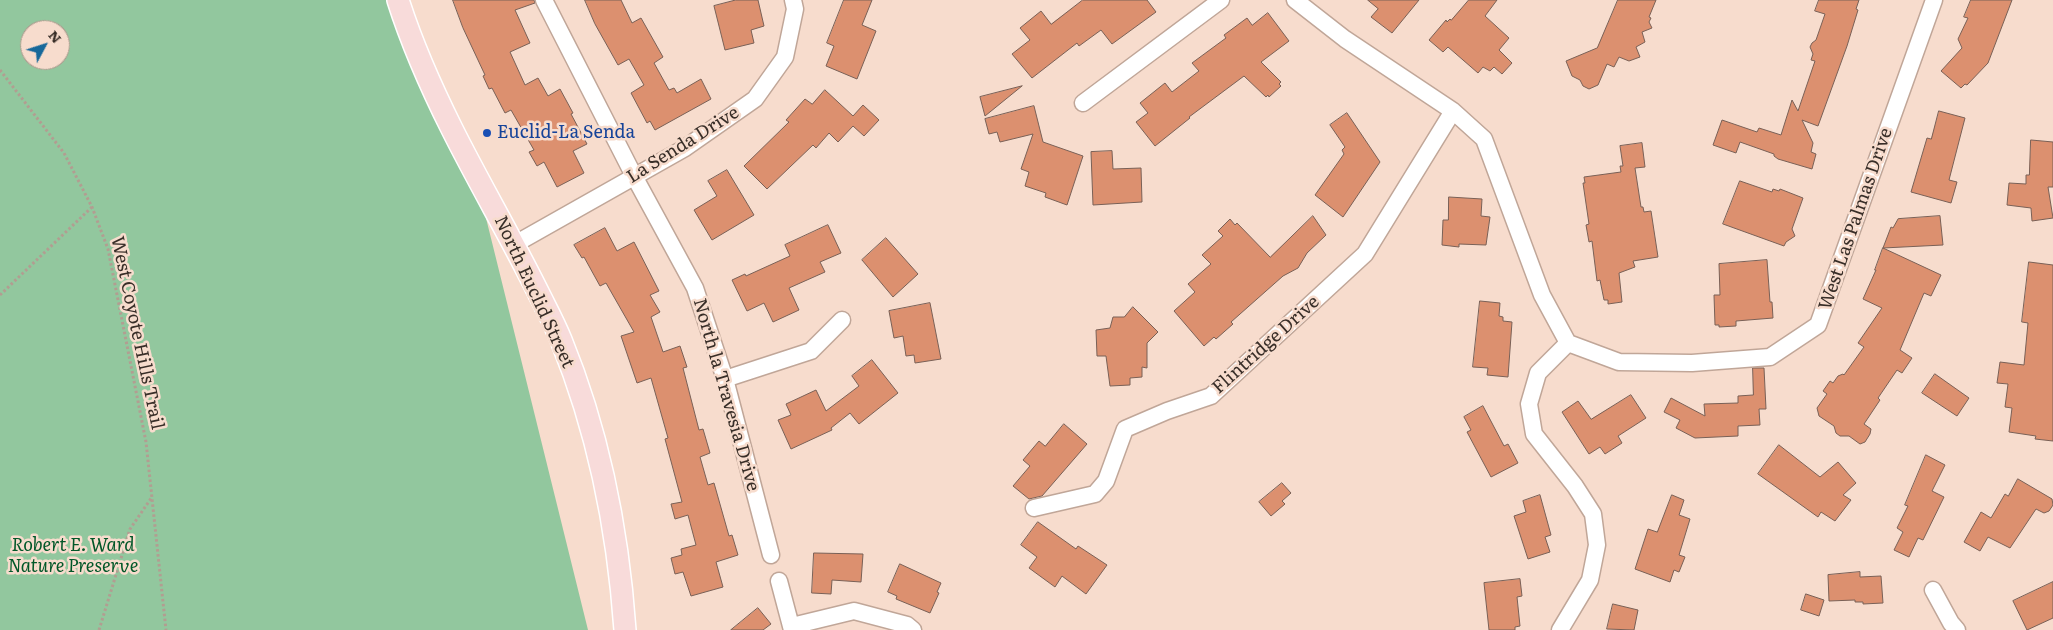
<!DOCTYPE html>
<html>
<head>
<meta charset="utf-8">
<style>
	body { margin:0 }
	#map { position:relative; width:2053px; height:630px; overflow:hidden; background:#f7dccd; font-family:Literata,serif }
	canvas { display:block }
	.north { position:absolute; left:20px; top:20px; width:50px; height:50px; box-sizing:border-box; background:#f7dccd; border:1px solid #ab968b; border-radius:50%; rotate:50deg; font-size:14px; font-weight:700; line-height:20px; text-align:center; color:#382e28 }
	.north::after { content:''; display:block; margin:auto; width:18px; height:22px; background:#17689a; clip-path:polygon(50% 0,100% 100%,50% 72%,0 100%) }
</style>
</head>
<body>
<div id="map">
<canvas width="2053" height="630"></canvas>
<div class="north">N</div>
</div>
<script>
const ctx = document.querySelector('canvas').getContext('2d');
ctx.lineJoin = 'round';
function fillPath(path, color) { ctx.fillStyle = color; ctx.fill(path, 'evenodd'); }
function stroke(path, color, width, dash) { ctx.strokeStyle = color; ctx.lineWidth = width; ctx.lineCap = dash ? 'butt' : 'round'; ctx.setLineDash(dash || []); ctx.stroke(path); }
function write(font, color, halo, rows, align = 'center') {
  ctx.font = font + ' Literata,serif'; ctx.lineWidth = 5; ctx.setLineDash([]); ctx.textBaseline = 'middle'; ctx.strokeStyle = halo; ctx.fillStyle = color; for (const [text, x, y, turn = 0] of rows) {
    ctx.save(); ctx.translate(x, y); ctx.rotate((+turn || 0) * Math.PI / 180); ctx.textAlign = isNaN(turn) ? turn : align; if (halo) ctx.strokeText(text, 0, 0); ctx.fillText(text, 0, 0); ctx.restore();
  }
}
fillPath(new Path2D(`
	M0,0H386L485,214L588,630H0ZM30,30H60V60H30Z`), '#92c79e');
const building = new Path2D(`
	M453,0H534L535,3L515,10L530,43L510,52L525,85L538,78L548,96L560,89L573,113L571,114L587,144L573,151L584,173L557,187L544,162L537,166L529,152L534,150L511,110L505,113L492,88L489,89L483,76L485,75L463,28Z
	M585,0H621L632,23L641,18L663,57L654,63L669,90L674,88L677,93L701,79L711,99L655,130L650,121L647,123L631,93L644,85L629,59L618,65L595,24Z
	M736,0H758L764,26L751,30L754,43L725,50L714,6Z
	M844,0H872L862,25L876,31L857,79L826,66L834,46L827,43Z
	M1083,0H1147L1156,12L1112,44L1101,30L1079,46L1077,43L1032,78L1012,54L1030,40L1020,28L1041,11L1051,24Z
	M1368,0H1419L1392,33L1371,17L1378,9Z
	M1469,0H1497L1485,16L1509,38L1499,50L1512,63L1502,74L1494,67L1490,71L1483,67L1478,73L1448,47L1443,52L1429,40L1446,20L1447,22L1450,19L1451,20Z
	M1618,0H1656L1649,17L1651,18L1649,22L1652,28L1642,32L1645,42L1636,47L1640,57L1629,61L1619,57L1614,67L1607,64L1598,85L1589,89L1583,86L1580,80L1572,76L1566,61L1597,48Z
	M1819,0H1859L1856,9L1858,10L1847,46L1818,126L1802,120L1813,143L1811,152L1816,154L1812,169L1778,159L1774,156V154L1740,142L1736,153L1713,145L1722,120L1757,132L1759,128L1781,135L1792,100L1798,111L1815,61L1811,60L1813,54L1810,47L1812,43L1816,40L1825,14L1815,11Z
	M1971,0H2012L1988,63L1967,85L1965,84L1961,88L1941,71L1962,48L1958,39L1968,18L1964,17Z
	M1268,13L1289,41L1261,62L1281,82L1279,84L1281,86L1269,97L1268,95L1266,97L1244,76L1189,117L1190,118L1155,146L1136,122L1148,113L1140,103L1165,83L1172,92L1199,71L1192,63L1226,38L1224,35L1247,18L1252,25Z
	M1022,86L985,116L980,97Z
	M825,90L853,116L863,105L879,120L864,136L853,126L838,142L829,133L816,148L813,145L767,189L744,166L789,122L786,120L805,99L812,104Z
	M1034,106L1043,142L1083,156L1067,205L1045,197L1046,193L1025,186L1029,172L1021,169L1033,134L1000,142L997,132L989,134L985,119Z
	M1939,111L1965,118L1949,180L1957,182L1951,203L1911,192L1927,138L1931,139Z
	M1347,113L1380,162L1343,217L1315,195L1344,154L1342,150L1345,147L1330,125Z
	M2031,140L2053,142V187H2048L2053,218L2032,221L2031,208L2007,205L2009,183L2026,184V175H2029Z
	M1642,143L1645,167L1635,168L1641,207H1643L1644,212L1651,211L1658,257L1633,261L1635,267L1619,273L1622,302L1608,304V300H1604L1600,280L1597,281L1592,241L1589,242L1586,225L1589,224L1583,183H1585L1584,177L1621,172L1620,166H1623L1620,146Z
	M1112,151L1113,169L1141,168L1142,202L1093,205L1091,152Z
	M727,170L754,215L712,240L694,210L717,196L708,181Z
	M1740,181L1772,192L1773,189L1779,191L1780,189L1803,198L1792,229L1795,236L1786,242L1784,246L1723,224Z
	M1449,197L1482,199L1481,216L1490,217L1486,245L1459,244V247L1442,245L1443,220H1448Z
	M1313,216L1326,235L1307,253L1298,268L1283,276L1231,322L1233,324L1216,339L1214,337L1204,346L1174,311L1195,292L1188,284L1211,264L1202,255L1223,236L1218,231L1230,219L1235,225L1237,223L1270,257Z
	M1940,216L1943,245L1883,248L1891,227L1893,228L1898,219Z
	M828,225L841,253L820,262L825,272L789,288L799,310L773,322L764,303L747,311L732,280L745,274L746,276L790,256L785,245Z
	M605,228L617,251L634,242L659,291L650,295L660,312L651,317L663,352L680,346L687,367L683,368L699,430L703,429L710,453L700,457L708,485L714,483L729,536L732,535L738,555L716,562L723,587L691,596L683,572L675,574L671,558L682,555L681,549L696,545L688,515L675,519L671,504L682,502L665,439L668,438L651,378L637,383L621,336L634,332L606,283L600,286L584,257L582,258L574,245Z
	M886,238L918,274L893,297L862,260Z
	M1883,248L1941,275L1931,296L1924,293L1900,350L1912,358L1902,373L1897,370L1878,398L1880,400L1864,424L1871,429L1870,434L1865,442L1860,444L1849,436H1840L1836,433L1834,426L1819,416L1817,408L1827,394L1823,391L1830,381L1833,383L1838,376L1843,374L1844,375L1864,347L1858,343L1882,308L1863,299L1876,270H1875Z
	M1767,260L1770,302H1772L1773,318L1736,321V326L1719,327V325H1715L1714,295H1720L1719,264Z
	M2029,262L2053,265V441L2035,439L2036,436L2009,432L2012,408L2005,407L2008,384L1997,383L2000,362L2024,365L2028,323L2022,322Z
	M1480,301L1500,303L1499,316L1503,317V321L1512,322L1508,377L1487,375L1488,368L1473,367Z
	M930,303L941,359L915,363L914,355L906,356L903,336L894,338L889,311Z
	M1133,307L1158,332L1147,343V368L1142,367V377L1130,378V385L1110,386L1106,356H1097L1096,330L1110,328L1113,317H1124Z
	M872,360L898,393L859,424L850,413L831,428L832,430L791,449L778,420L791,415L786,404L816,390L826,411L859,386L852,376Z
	M1753,368H1764L1766,409H1759L1760,425L1738,426V436L1695,438L1676,428L1680,420L1664,412L1671,398L1705,416L1704,404L1738,403V396L1753,395Z
	M1935,374L1969,398L1957,416L1922,393Z
	M1631,395L1646,418L1618,436L1622,443L1605,454L1600,447L1589,454L1562,412L1578,401L1591,419Z
	M1483,406L1504,446L1508,444L1518,463L1491,477L1467,432L1471,430L1464,417Z
	M1064,424L1087,444L1042,496L1029,499L1013,486L1030,466L1023,460L1039,441L1045,446Z
	M1779,445L1820,477L1838,462L1856,483L1843,495L1851,500L1835,521L1821,512L1818,517L1758,474Z
	M1926,455L1945,465L1932,491L1944,497L1923,540L1918,538L1909,557L1894,550L1903,532L1897,528L1908,506L1905,505Z
	M2018,479L2052,499L2053,505L2049,511L2044,513L2036,509L2010,548L1988,537L1980,551L1964,542L1981,512L1991,518L2005,494L2008,496Z
	M1282,483L1291,493L1282,501L1285,504L1271,516L1259,502Z
	M1540,495L1551,535L1545,537L1550,552L1528,559L1514,516L1526,512L1523,501Z
	M1672,495L1684,500L1679,515L1690,519L1679,555L1685,557L1679,572L1674,570L1670,582L1635,569L1648,529L1657,532Z
	M1038,522L1076,549L1078,546L1107,565L1086,594L1062,576L1055,587L1029,568L1037,557L1021,545Z
	M814,553L863,554L861,582L832,580L831,594L812,593Z
	M900,564L941,583L937,592L939,593L930,613L896,599L897,596L888,592Z
	M1860,572V577L1881,576L1883,603L1863,604V602H1855V600L1829,601L1828,575Z
	M1520,579L1522,596L1517,597L1520,626L1515,627V630H1489L1484,583Z
	M2053,582V618L2027,630L2013,601Z
	M1806,594L1824,600L1819,616L1801,610Z
	M1613,604L1638,610L1634,630L1607,629Z
	M758,608L771,624L763,630H731Z`);
fillPath(building, '#dc906f');
stroke(building, '#796056', 1);
const minor = new Path2D(`
	M544,0L634,176L695,288L725,379L771,555
	M1295,0L1345,39L1453,111L1484,139L1542,295L1568,343L1619,362L1692,363L1770,357L1818,325L1934,0
	M1083,103L1221,0
	M515,244L685,148L755,99L785,57L795,9L793,0
	M725,379L811,351L842,320
	M1034,508L1095,494L1106,481L1125,429L1167,411L1211,396L1365,254L1453,111
	M779,581L792,630
	M1933,590L1951,623L1957,630
	M792,626L854,611L907,625L913,630
	M1560,630L1590,580L1597,545L1593,514L1575,486L1534,434L1529,404L1538,373L1568,343`);
const major = new Path2D(`
	M398,0C412,44 431,87 452,129C480,185 512,239 540,296C547,310 555,325 561,340C599,433 618,530 625,630`);
stroke(minor, '#c0a698', 19);
stroke(major, '#fff', 24);
stroke(new Path2D(`
	M0,70L64,153L92,207L108,249L146,442L166,630
	M0,295L92,207
	M99,630L130,529L152,497`), '#b29d91', 3, [2.5, 2.5]);
stroke(minor, '#fff', 16);
stroke(major, '#f8dbda', 21);
for (const [x, y, r, color] of [
	[487,133,5,"#1a4fb4"]
]) { const dot = new Path2D(); dot.arc(x, y, r, 0, 2 * Math.PI); ctx.fillStyle = color; ctx.fill(dot); stroke(dot, '#f7dccd', 2); }
write('18px', '#164399', '#f7dccd', [
	["Euclid-La Senda",497,133]
], 'left');
write('18px', '#382e28', '#f7dccd', [
	["La Senda Drive",683,145,-32],
	["West Las Palmas Drive",1856,219,-71],
	["North Euclid Street",534,292,65],
	["West Coyote Hills Trail",137,333,78],
	["Flintridge Drive",1266,345,-42],
	["North la Travesia Drive",726,395,74]
]);
write('italic 18px', '#015728', '#f7dccd', [
	["Robert E. Ward",73,546],
	["Nature Preserve",73,567]
]);
</script>
</body>
</html>
